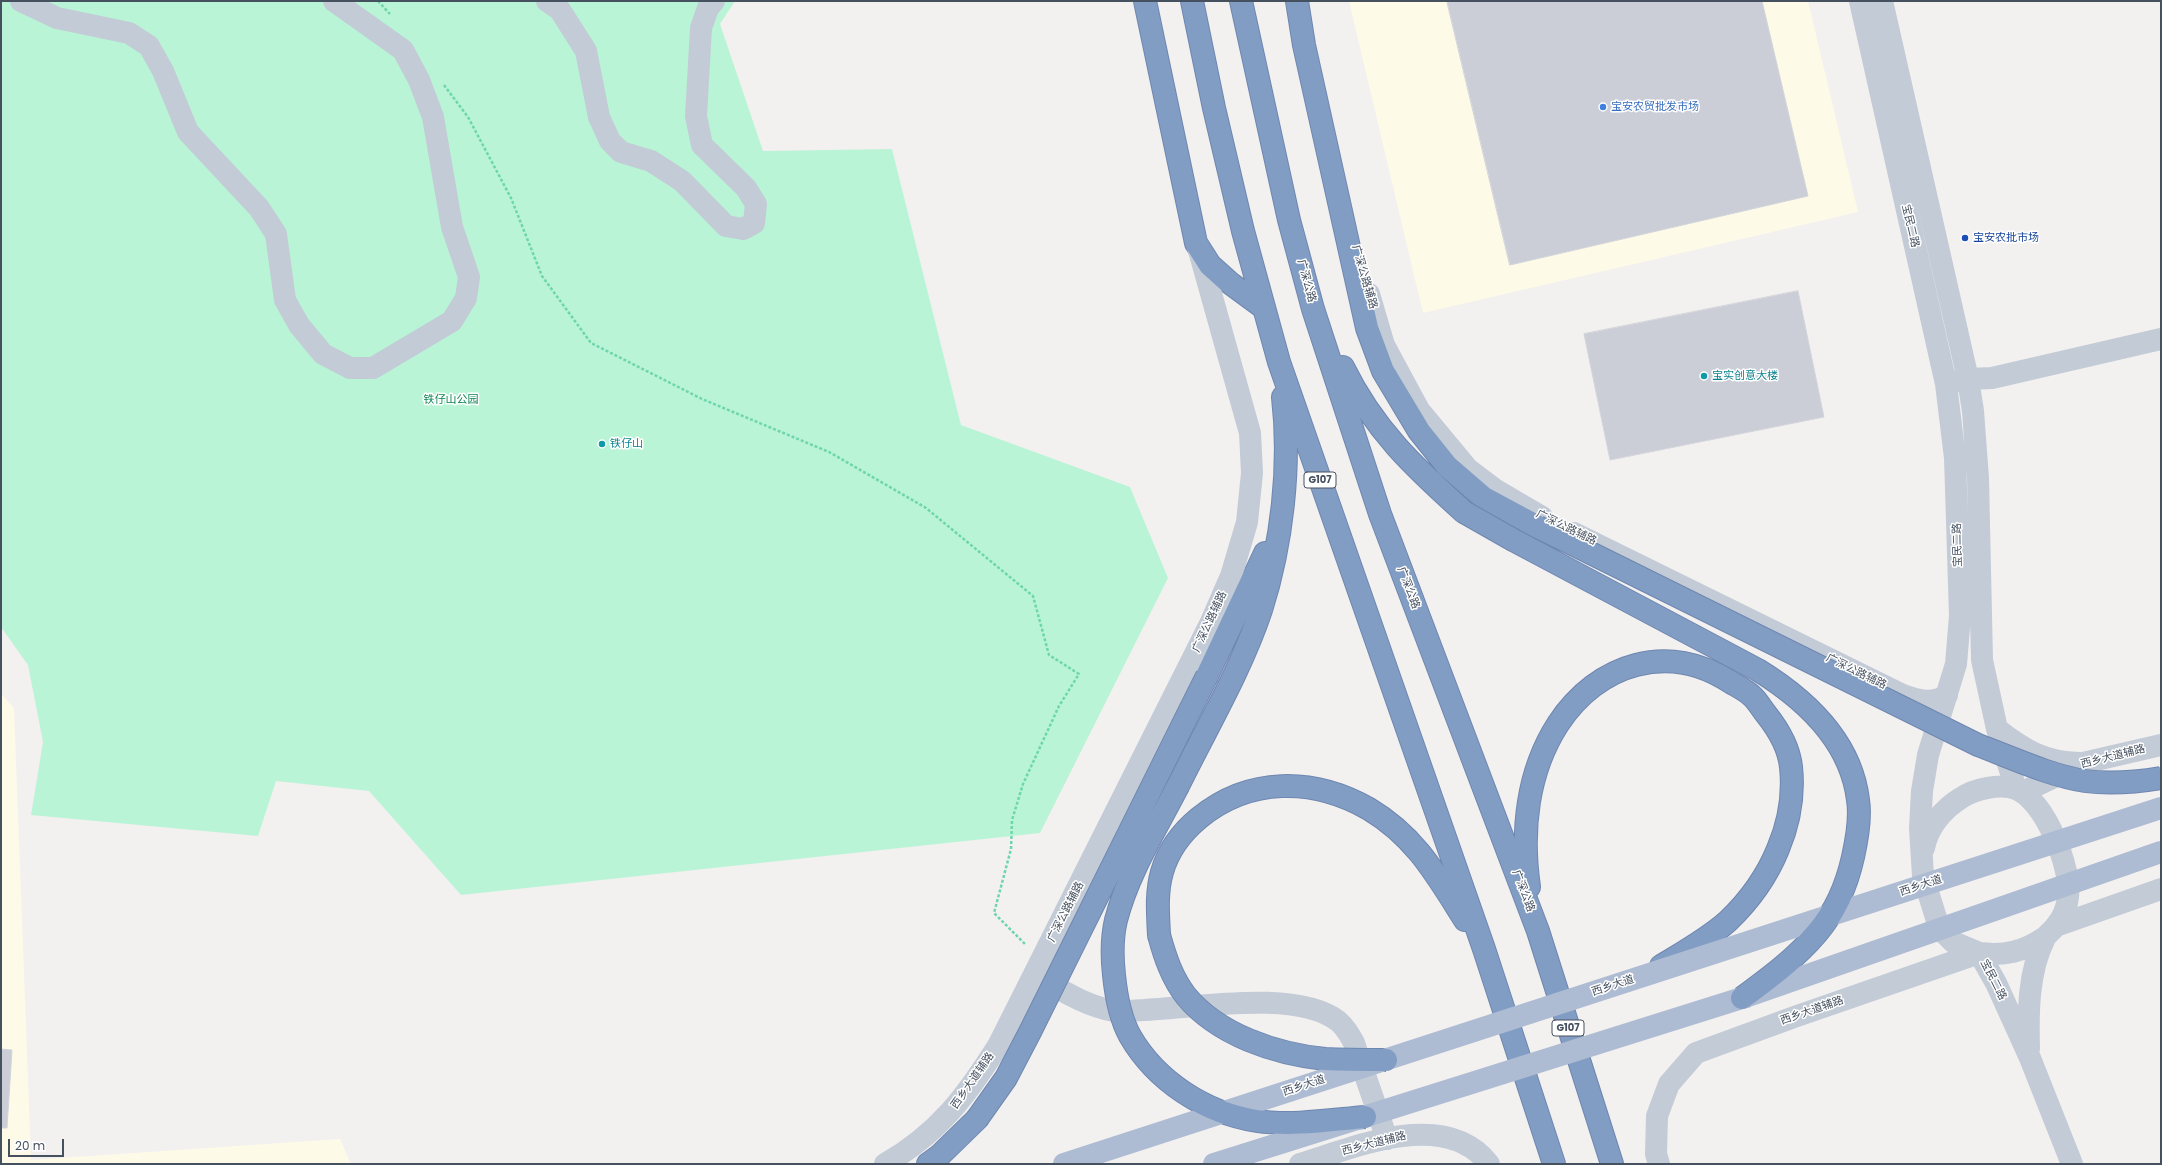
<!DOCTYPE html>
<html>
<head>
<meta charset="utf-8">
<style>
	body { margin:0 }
	#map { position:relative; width:2162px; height:1165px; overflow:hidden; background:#f3f0f0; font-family:Poppins,sans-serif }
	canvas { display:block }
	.frame { position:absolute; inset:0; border:2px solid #465160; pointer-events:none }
	.scale { position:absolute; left:8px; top:1139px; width:56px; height:18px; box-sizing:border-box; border:2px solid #465160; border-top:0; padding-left:5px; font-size:12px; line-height:14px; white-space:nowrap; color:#465160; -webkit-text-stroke:3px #fff; paint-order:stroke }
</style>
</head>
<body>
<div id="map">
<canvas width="2162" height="1165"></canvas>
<div class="frame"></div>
<div class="scale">20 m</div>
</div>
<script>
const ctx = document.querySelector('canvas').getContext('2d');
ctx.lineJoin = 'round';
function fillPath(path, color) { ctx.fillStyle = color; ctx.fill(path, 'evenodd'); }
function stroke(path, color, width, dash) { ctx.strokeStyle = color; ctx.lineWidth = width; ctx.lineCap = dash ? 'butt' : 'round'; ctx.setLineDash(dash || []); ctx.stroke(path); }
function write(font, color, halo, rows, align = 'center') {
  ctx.font = font + ' Poppins,"Noto Sans SC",sans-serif'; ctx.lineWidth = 3; ctx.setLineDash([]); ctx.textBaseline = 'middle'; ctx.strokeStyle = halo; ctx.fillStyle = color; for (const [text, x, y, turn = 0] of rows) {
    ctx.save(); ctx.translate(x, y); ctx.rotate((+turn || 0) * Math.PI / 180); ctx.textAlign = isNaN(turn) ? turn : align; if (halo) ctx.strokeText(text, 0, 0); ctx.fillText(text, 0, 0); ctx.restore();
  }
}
fillPath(new Path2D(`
	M1349,1H1808L1858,212L1423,313Z
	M1,694L14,708L31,1160L340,1139L351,1164H1Z`), '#fefae8');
fillPath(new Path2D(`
	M1,1H735L720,24L763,151L892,149L961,425L1130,487L1168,578L1040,833L461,895L369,791L276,781L258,836L31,815L43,742L28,665L1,627Z`), '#baf4d6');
const building = new Path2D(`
	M1447,1H1762L1808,196L1510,265Z
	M1798,291L1824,417L1610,460L1584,334Z
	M1,1049L12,1050L7,1128H1Z`);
fillPath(building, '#cbced6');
stroke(building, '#d3d5dc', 1);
const highway = new Path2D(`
	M1145,1L1196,243L1210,265L1230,283L1264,308
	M1192,1L1214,108L1243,231L1279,362L1484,949L1554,1164
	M1241,1L1289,220L1313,309L1380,514L1538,931L1612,1164
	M1297,1L1304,45L1367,328L1383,371L1419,431L1447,466L1484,498L1538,527
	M1343,367C1374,430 1414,467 1464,512
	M1207,676L1265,553
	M1178,786C1206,729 1241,670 1261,610C1282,544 1291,466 1283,397
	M1529,887C1521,831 1527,772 1558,724C1598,663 1669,641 1732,683C1739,687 1747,691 1753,697C1758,702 1762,709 1766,714C1778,729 1789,748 1791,767C1794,795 1789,823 1778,849C1767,876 1749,901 1728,921C1708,939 1684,952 1661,966
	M1159,935C1158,914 1156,893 1162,872C1168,851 1182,832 1199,818C1249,777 1313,777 1369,809C1416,837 1437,876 1465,920
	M928,1164L939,1156L977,1119`);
stroke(highway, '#6e87b0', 24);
stroke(new Path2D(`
	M378,1L390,14
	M444,85L468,117L511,198L542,276L591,343L702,399L829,452L926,508L1033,596L1049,655L1079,674L1059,706L1023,784L1012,820L1011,849L994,913L1026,945`), '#6ed6ac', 2.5, [3, 2]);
stroke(new Path2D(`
	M21,1L57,18L129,33L149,46L163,71L188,132L259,208L276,234L285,300L299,325L323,354L350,368H373L452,321L466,298L469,277L452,227L433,117L419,80L403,50L334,1
	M547,1L560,10L586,51L599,117L610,141L621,152L651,161L682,181L726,226L743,229L754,223L756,204L746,188L702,145L696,116L701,28L708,8L714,1
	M1860,1L1946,384L1955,458L1960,616L1956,664L1928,755L1922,791L1920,828L1923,876L1937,921L1944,933L1953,942L1979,953L1996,983L2030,1058L2072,1164
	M1882,1L1968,379L1973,411L1978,478L1982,660L1997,729L2016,789
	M1369,294L1384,345L1419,410L1468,469L1496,490L1542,517
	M1953,382L1968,379L1992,378L2161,339
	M1574,533L1903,695C1918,700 1932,705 1947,695
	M1997,729C2024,750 2044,762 2079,763
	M2023,792L2083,763L2161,745
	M1924,848C1928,827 1943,809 1961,798C1974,789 2001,783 2016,789C2045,800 2072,869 2068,897C2067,908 2062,919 2055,927C2052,931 2047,934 2045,938C2028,971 2028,1013 2029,1049
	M2056,926L2161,889
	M1037,977C1061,990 1086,1006 1114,1011C1124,1012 1135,1010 1144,1010C1195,1008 1296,989 1338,1021C1345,1027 1350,1035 1354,1043L1387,1139
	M885,1164C939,1133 967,1095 999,1044L1211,622L1231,576L1247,522L1252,473L1250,433L1198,247
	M1300,1164C1354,1148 1445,1107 1489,1164
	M1659,1164L1656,1154L1657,1116L1669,1084L1696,1053L1797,1016L1979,953C2005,956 2023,952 2045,937`), '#c2cbd6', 22);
stroke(highway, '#829dc4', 22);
const highwayBridge = new Path2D(`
	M1464,512L1515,541L1758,670C1805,699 1851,741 1858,800C1861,818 1857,839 1853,857C1847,884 1835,912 1817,933C1795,959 1769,978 1742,998
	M1538,527L1978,745C2010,757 2051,776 2085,781C2109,784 2137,782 2161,778
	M1178,786C1156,829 1128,873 1116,920C1112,937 1112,957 1114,975C1116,995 1120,1018 1130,1036C1156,1081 1205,1113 1257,1121C1292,1126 1330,1120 1365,1117
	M1159,935C1165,957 1172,978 1186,996C1218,1035 1276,1054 1325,1059C1345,1060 1366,1060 1386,1060
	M977,1119L1006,1078L1030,1032L1207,676`);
stroke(highwayBridge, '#6e87b0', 24, []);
stroke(new Path2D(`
	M1064,1164L2161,808
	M1214,1164L1742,998L2161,852`), '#adbcd2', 22);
stroke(highwayBridge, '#829dc4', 22);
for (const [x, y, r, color] of [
	[1603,107,4,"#3f7fe0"],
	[1965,238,4,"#1a4fb4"],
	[1704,376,4,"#0f9aa8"],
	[602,444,4,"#0f9aa8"]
]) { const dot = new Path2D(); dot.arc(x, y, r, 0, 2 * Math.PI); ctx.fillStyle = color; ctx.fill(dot); stroke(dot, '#fff', 1.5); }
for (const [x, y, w] of [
	[1320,480,32],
	[1568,1028,32]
]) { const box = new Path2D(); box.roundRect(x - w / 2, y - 8, w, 16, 3); ctx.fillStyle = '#fff'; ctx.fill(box); stroke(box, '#465160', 1); }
write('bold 10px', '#465160', null, [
	["G107",1320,480],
	["G107",1568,1028]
]);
write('11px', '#366cbe', '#fff', [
	["宝安农贸批发市场",1611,107]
], 'left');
write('11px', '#465160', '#fff', [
	["宝民二路",1910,226,77],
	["广深公路辅路",1364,277,74],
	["广深公路",1306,281,75],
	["广深公路辅路",1566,528,26],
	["宝民二路",1958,545,-91],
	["广深公路",1408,588,69],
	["广深公路辅路",1210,622,-65],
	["广深公路辅路",1856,672,26],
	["西乡大道辅路",2113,757,-14],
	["西乡大道",1921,886,-18],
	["广深公路",1523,891,69],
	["广深公路辅路",1066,912,-63],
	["宝民二路",1993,980,63],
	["西乡大道",1613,986,-18],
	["西乡大道辅路",1812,1011,-19],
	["西乡大道辅路",973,1081,-55],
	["西乡大道",1304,1086,-18],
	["西乡大道辅路",1374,1144,-14]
]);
write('11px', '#164399', '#fff', [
	["宝安农批市场",1973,238]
], 'left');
write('11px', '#0d838f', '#fff', [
	["宝实创意大楼",1712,376],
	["铁仔山",610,444]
], 'left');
write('11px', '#0d8554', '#fff', [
	["铁仔山公园",451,400]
]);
</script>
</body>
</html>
